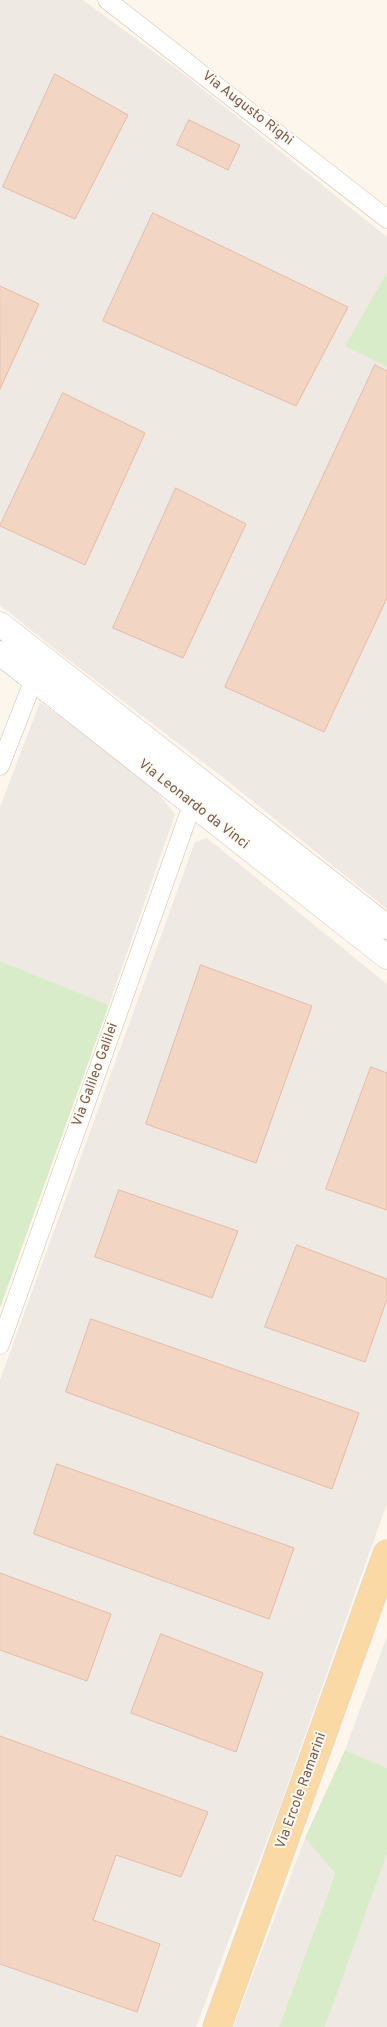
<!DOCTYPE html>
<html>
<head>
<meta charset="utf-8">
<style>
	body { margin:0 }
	canvas { display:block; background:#fdf6ec }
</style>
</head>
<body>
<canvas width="387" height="2027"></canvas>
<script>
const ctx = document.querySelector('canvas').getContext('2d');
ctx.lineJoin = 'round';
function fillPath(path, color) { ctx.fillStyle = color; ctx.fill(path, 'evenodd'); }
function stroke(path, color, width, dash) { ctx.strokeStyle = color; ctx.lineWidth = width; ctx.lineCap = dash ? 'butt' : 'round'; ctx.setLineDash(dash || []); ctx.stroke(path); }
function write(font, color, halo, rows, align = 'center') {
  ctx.font = font + ' Overpass,sans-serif'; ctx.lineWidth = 4; ctx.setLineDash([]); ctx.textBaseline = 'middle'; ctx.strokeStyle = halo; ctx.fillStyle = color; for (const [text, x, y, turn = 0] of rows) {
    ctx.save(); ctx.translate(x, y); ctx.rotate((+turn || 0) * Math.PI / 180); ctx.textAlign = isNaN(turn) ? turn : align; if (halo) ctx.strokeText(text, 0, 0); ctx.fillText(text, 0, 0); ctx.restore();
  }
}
fillPath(new Path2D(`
	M0,0H83L185,75L387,237V272L346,346L387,367V909L225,779L61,654L0,605Z
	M40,702L98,744L157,792L175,814L109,1005L0,961V807Z
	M207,838L387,984V1503L279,1809L196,2027H0V1380L195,842Z
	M387,1636V1768L345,1750Z
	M305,1838L335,1872L279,2027H233Z
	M387,1854V2027H325Z`), '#efe9e4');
fillPath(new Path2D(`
	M387,272V367L345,346Z
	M0,961L109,1005L0,1308Z
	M345,1750L387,1768V1854L325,2027H279L335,1873L305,1838Z`), '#d8ecc9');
const building = new Path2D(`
	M55,74L128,115L75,219L3,187Z
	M189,120L240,145L228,170L177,145Z
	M153,213L348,307L296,406L103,321Z
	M0,286L39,304L0,389Z
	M375,365L387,371V598L324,732L225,687Z
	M63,393L145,433L85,565L0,526Z
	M176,488L246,524L183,658L113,628Z
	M201,965L312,1006L256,1163L146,1124Z
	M371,1067L387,1073V1210L326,1189Z
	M119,1190L238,1231L212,1298L95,1257Z
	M297,1245L387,1279V1299L365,1362L265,1327Z
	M91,1319L359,1413L332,1489L66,1392Z
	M57,1464L294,1548L269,1619L34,1534Z
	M0,1573L111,1614L87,1681L0,1650Z
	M161,1634L263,1673L236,1752L131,1713Z
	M0,1736L208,1812L181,1877L116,1855L93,1920L160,1944L137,2012L0,1964Z`);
fillPath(building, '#f3d5c3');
stroke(building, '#e6bba3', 1);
const street = new Path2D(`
	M107,0L387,219
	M0,766L34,679
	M0,1345L192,805`);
const secondary = new Path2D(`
	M0,624L387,927
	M0,653L387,957`);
const primary = new Path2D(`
	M217,2027L387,1554`);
stroke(street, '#d1beb0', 19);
stroke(secondary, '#d6c0b0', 25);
stroke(primary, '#dad1cd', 29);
stroke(street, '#fff', 18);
stroke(secondary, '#fff', 24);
stroke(primary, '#fbd9a5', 28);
write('14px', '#7a5c4d', '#fffaf3', [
	["Via Augusto Righi",247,109,38],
	["Via Leonardo da Vinci",193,805,38],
	["Via Galileo Galilei",96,1075,-70],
	["Via Ercole Ramarini",302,1791,-70]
]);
</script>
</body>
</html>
